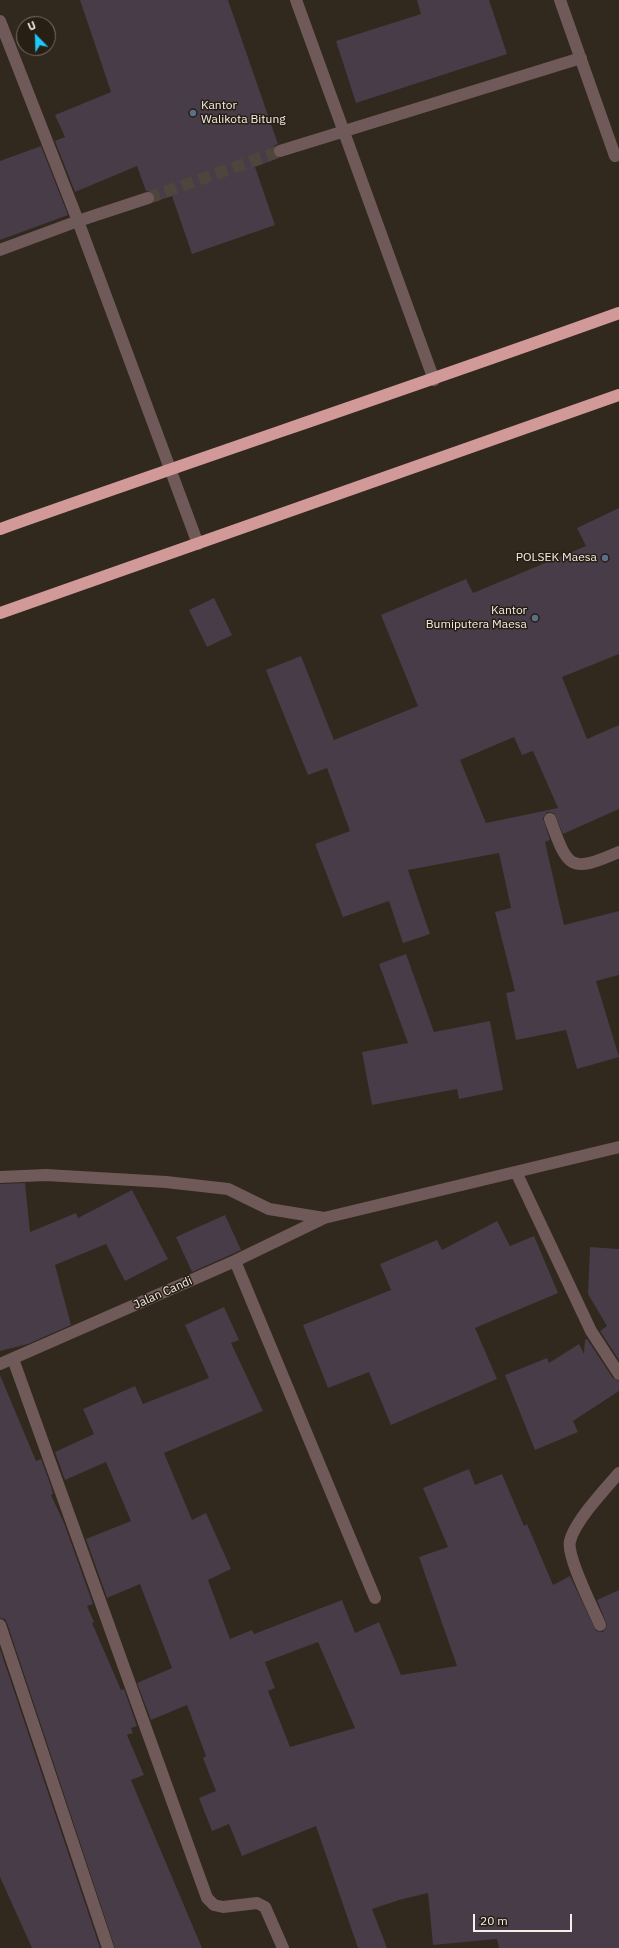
<!DOCTYPE html>
<html>
<head>
<meta charset="utf-8">
<style>
	body { margin:0 }
	#map { position:relative; width:619px; height:1948px; overflow:hidden; background:#31281e; font-family:"IBM Plex Sans",sans-serif }
	canvas { display:block }
	.north { position:absolute; left:16px; top:16px; width:40px; height:40px; box-sizing:border-box; background:#271e14; border:1px solid #797269; border-radius:50%; rotate:337deg; font-size:11px; font-weight:700; line-height:16px; text-align:center; color:#f5efe8 }
	.north::after { content:''; display:block; margin:auto; width:14px; height:18px; background:#1cc9fc; clip-path:polygon(50% 0,100% 100%,50% 72%,0 100%) }
	.scale { position:absolute; left:473px; top:1914px; width:99px; height:18px; box-sizing:border-box; border:2px solid #f5efe8; border-top:0; padding-left:5px; font-size:12px; line-height:14px; white-space:nowrap; color:#f5efe8; -webkit-text-stroke:3px #271e14; paint-order:stroke }
</style>
</head>
<body>
<div id="map">
<canvas width="619" height="1948"></canvas>
<div class="north">U</div>
<div class="scale">20 m</div>
</div>
<script>
const ctx = document.querySelector('canvas').getContext('2d');
ctx.lineJoin = 'round';
function fillPath(path, color) { ctx.fillStyle = color; ctx.fill(path, 'evenodd'); }
function stroke(path, color, width, dash) { ctx.strokeStyle = color; ctx.lineWidth = width; ctx.lineCap = dash ? 'butt' : 'round'; ctx.setLineDash(dash || []); ctx.stroke(path); }
function write(font, color, halo, rows, align = 'center') {
  ctx.font = font + ' "IBM Plex Sans",sans-serif'; ctx.lineWidth = 3; ctx.setLineDash([]); ctx.textBaseline = 'middle'; ctx.strokeStyle = halo; ctx.fillStyle = color; for (const [text, x, y, turn = 0] of rows) {
    ctx.save(); ctx.translate(x, y); ctx.rotate((+turn || 0) * Math.PI / 180); ctx.textAlign = isNaN(turn) ? turn : align; if (halo) ctx.strokeText(text, 0, 0); ctx.fillText(text, 0, 0); ctx.restore();
  }
}
fillPath(new Path2D(`
	M80,0H228L278,144L274,146L273,153L279,158L255,167L275,225L192,254L172,196L154,202L155,195L150,191H146L137,166L75,192L55,141L65,137L55,115L111,92Z
	M417,0H489L507,54L356,103L336,41L421,14Z
	M41,146L68,215L0,240V161Z
	M619,508V654L562,677L587,739L619,725V809L563,834L554,813L547,812L543,818L550,840L545,842L564,925L619,911V975L596,981L619,1057L577,1069L566,1030L516,1040L506,993L515,991L495,912L511,908L499,853L408,870L430,934L403,943L389,901L343,917L315,844L350,831L327,768L308,775L266,670L301,656L334,740L418,706L381,615L466,579L473,593L586,546L577,528ZM514,737L522,755L533,751L558,808L486,823L460,760Z
	M214,598L232,635L207,647L189,610Z
	M406,954L434,1032L490,1021L503,1090L459,1099L457,1089L372,1105L362,1052L408,1043L379,964Z
	M25,1183L30,1232L76,1213L78,1218L132,1190L168,1259L125,1281L106,1244L55,1265L71,1325L28,1344L0,1351V1184Z
	M225,1215L241,1250L192,1272L176,1237Z
	M497,1221L510,1246L534,1236L558,1293L475,1328L497,1379L391,1425L369,1372L328,1388L303,1325L391,1290L380,1264L437,1240L442,1250Z
	M590,1247L619,1249V1360L600,1331L607,1326L588,1294Z
	M224,1307L239,1340L231,1343L263,1411L164,1453L192,1520L206,1513L231,1569L208,1580L230,1639L252,1630L254,1634L342,1600L355,1633L379,1622L401,1675L457,1666L419,1557L448,1547L423,1488L469,1469L475,1485L502,1474L524,1526L527,1524L553,1585L570,1576L596,1631L603,1632L607,1625L597,1600L619,1590V1948H499L497,1939L433,1945L428,1893L399,1900L372,1909L387,1948H358L316,1826L242,1856L229,1824L212,1831L199,1798L216,1791L203,1758L206,1756L187,1705L151,1720L137,1683L172,1668L140,1584L107,1598L86,1539L131,1521L106,1462L65,1480L55,1452L94,1434L83,1409L135,1386L143,1404L209,1378L185,1325ZM318,1642L355,1728L290,1747L268,1691L275,1688L265,1662Z
	M587,1339L613,1378L619,1381V1391L573,1421L578,1432L535,1450L505,1375L547,1358L549,1363L579,1344L584,1354L585,1340Z
	M0,1375L36,1461L41,1459L51,1486L53,1494L51,1495L64,1523L93,1604L87,1606L94,1622L92,1623L121,1690L124,1689L137,1726L131,1728L133,1733L127,1735L144,1775L131,1780L202,1948H115L7,1623L5,1619L0,1618Z
	M0,1649L100,1948H32L0,1877Z`), '#473c47');
stroke(new Path2D(`
	M148,198L280,151`), '#4e463c', 12, [12, 6]);
stroke(new Path2D(`
	M296,0L434,380
	M560,0L615,156
	M0,21L78,221L198,544
	M280,151L581,58
	M0,250L78,221L148,198
	M550,819C568,868 569,874 619,852
	M516,1172L591,1331L619,1374
	M0,1177L46,1175L166,1182L228,1189L269,1209L324,1218L619,1147
	M235,1261L375,1598
	M13,1359L207,1898L214,1905L223,1907L257,1903L265,1907L283,1948
	M0,1364L235,1261L324,1218
	M0,1625L108,1948
	M600,1625C593,1608 566,1556 570,1541C575,1521 605,1489 619,1473`), '#705959', 12);
stroke(new Path2D(`
	M0,529C206,456 413,387 619,313
	M0,613L619,395`), '#d29999', 12);
for (const [x, y, r, color] of [
	[193,113,4,"#5c6f8a"],
	[605,558,4,"#5c6f8a"],
	[535,618,4,"#5c6f8a"]
]) { const dot = new Path2D(); dot.arc(x, y, r, 0, 2 * Math.PI); ctx.fillStyle = color; ctx.fill(dot); stroke(dot, '#271e14', 1.5); }
write('12px', '#f5efe8', '#271e14', [
	["Kantor",201,106,"left"],
	["Walikota Bitung",201,120,"left"],
	["POLSEK Maesa",597,558],
	["Kantor",527,611],
	["Bumiputera Maesa",527,625]
], 'right');
write('12px', '#f5efe8', '#271e14', [
	["Jalan Candi",163,1293,-24]
]);
</script>
</body>
</html>
